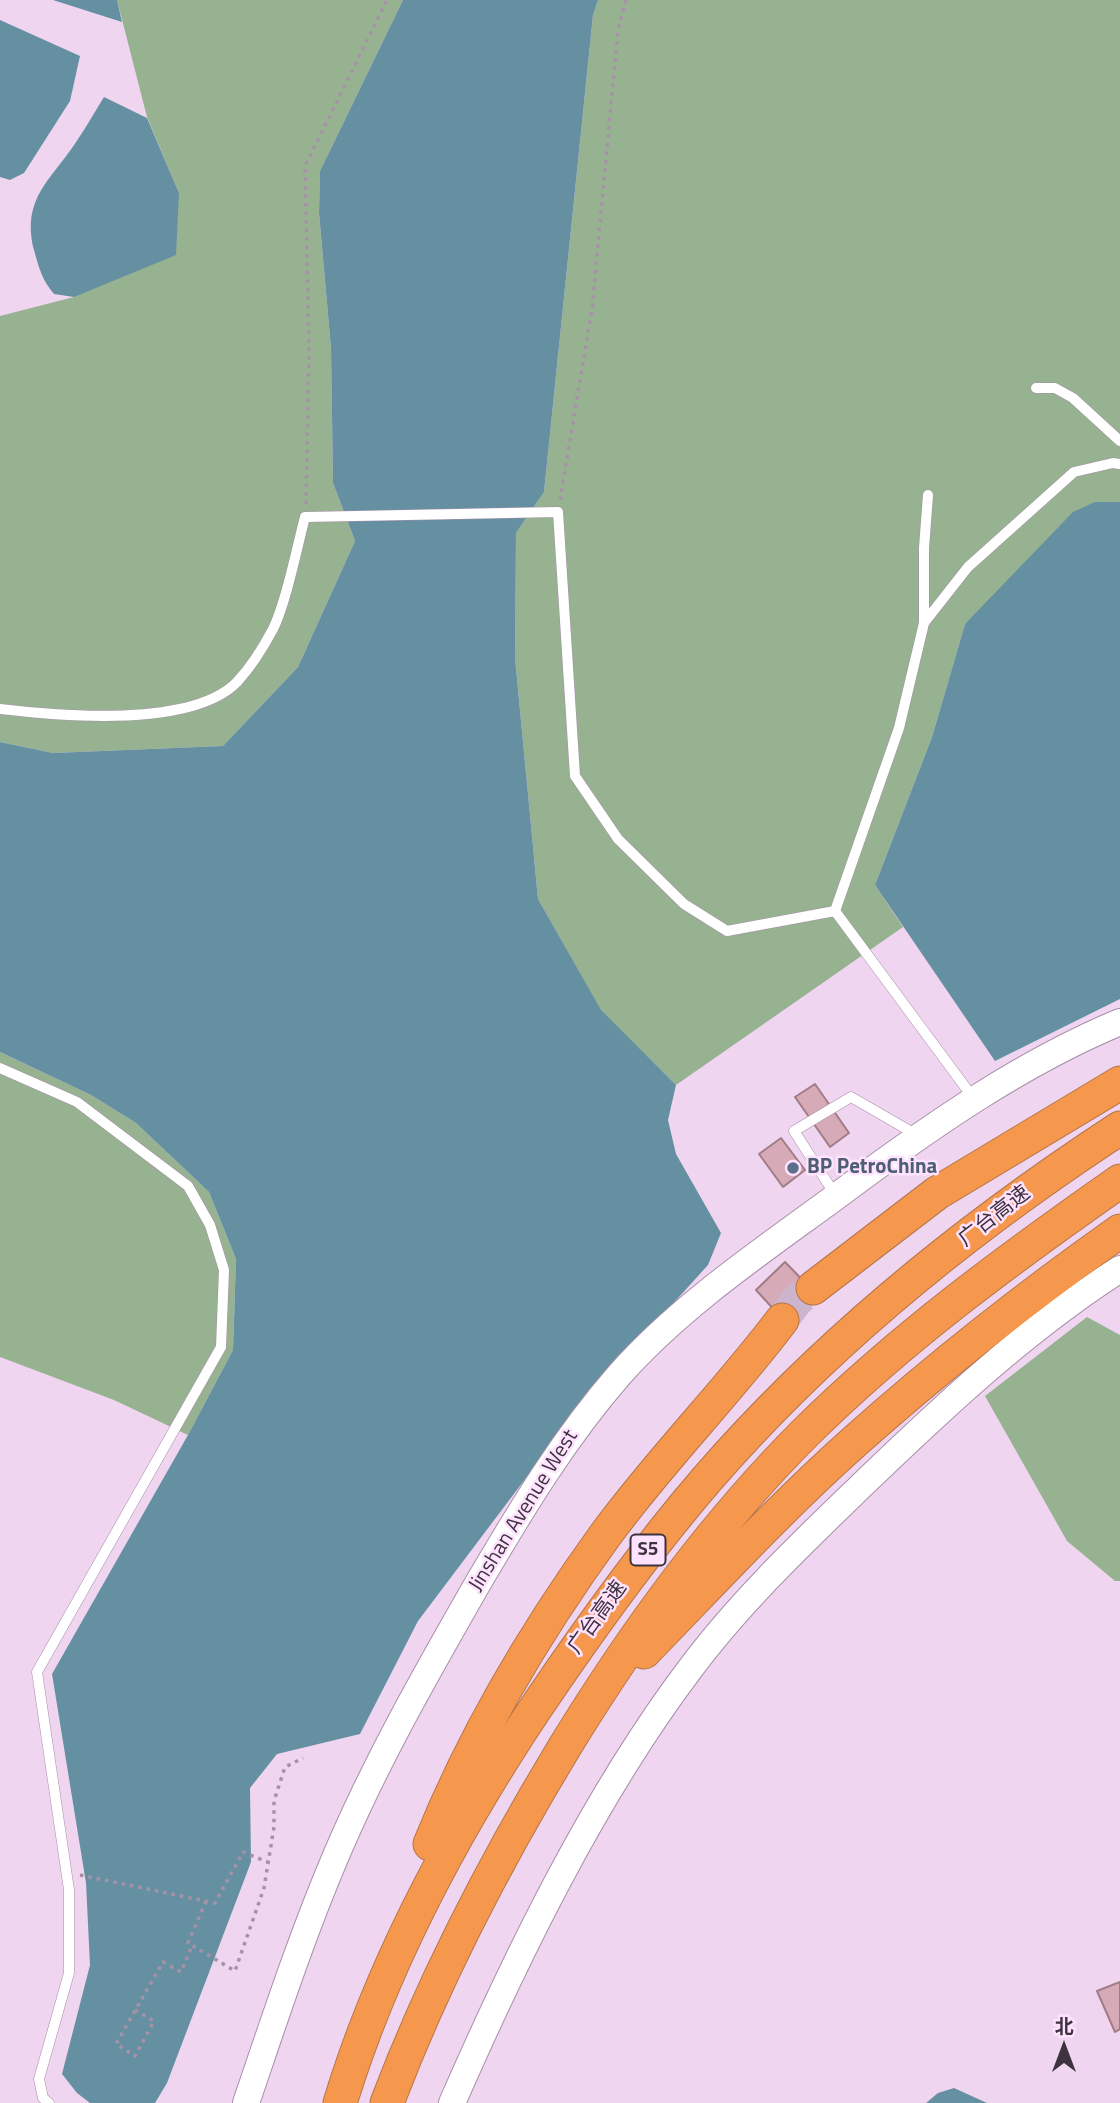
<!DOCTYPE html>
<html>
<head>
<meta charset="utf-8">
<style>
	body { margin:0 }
	#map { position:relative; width:1120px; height:2103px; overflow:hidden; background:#f0d5f0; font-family:"Titillium Web","Noto Sans SC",sans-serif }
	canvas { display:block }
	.north { position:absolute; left:1029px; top:2012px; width:70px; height:70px; -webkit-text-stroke:5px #fee2fe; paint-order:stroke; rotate:0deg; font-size:19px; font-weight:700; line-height:28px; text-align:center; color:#3d333e }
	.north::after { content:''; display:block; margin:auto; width:24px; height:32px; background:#3d333e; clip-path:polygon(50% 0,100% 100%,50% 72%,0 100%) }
</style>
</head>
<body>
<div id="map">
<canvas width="1120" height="2103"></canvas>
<div class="north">北</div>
</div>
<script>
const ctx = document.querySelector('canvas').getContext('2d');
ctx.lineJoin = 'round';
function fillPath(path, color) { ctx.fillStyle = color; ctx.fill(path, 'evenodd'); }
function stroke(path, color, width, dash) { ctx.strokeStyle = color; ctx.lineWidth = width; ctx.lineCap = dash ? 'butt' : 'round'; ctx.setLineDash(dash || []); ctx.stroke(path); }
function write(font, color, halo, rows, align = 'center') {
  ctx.font = font + ' "Titillium Web","Noto Sans SC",sans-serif'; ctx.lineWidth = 5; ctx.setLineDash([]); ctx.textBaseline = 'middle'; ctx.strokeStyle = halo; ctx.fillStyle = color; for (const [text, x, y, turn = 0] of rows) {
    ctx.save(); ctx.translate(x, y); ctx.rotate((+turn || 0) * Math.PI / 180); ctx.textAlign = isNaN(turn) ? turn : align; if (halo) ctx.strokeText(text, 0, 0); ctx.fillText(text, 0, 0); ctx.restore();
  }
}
fillPath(new Path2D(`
	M117,0H403L320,171L319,213L331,348L333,483L355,541L298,667L223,746L53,753L0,742V316L74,297L179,193L147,117Z
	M598,0H1120V502H1095L965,624L932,737L875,885L903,927L676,1085L601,1011L538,899L515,658L516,533L544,492L593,15Z
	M0,1052L91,1095L136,1123L209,1192L236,1259L233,1350L188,1435L114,1400L0,1357Z
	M1087,1317L1120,1335V1581H1115L1067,1541L985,1396Z`), '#96b291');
fillPath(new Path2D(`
	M53,0H117L122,22Z
	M403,0H598L593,15L544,492L516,533L515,658L538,899L601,1010L676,1085L668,1120L676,1154L721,1233L708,1265L581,1405L418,1621L360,1734L277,1754L250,1788L251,1862L167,2083L155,2103H90L77,2093L62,2074L90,1965L86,1883L52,1674L188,1435L233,1350L236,1259L209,1192L136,1123L91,1095L0,1052V742L53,753L223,746L298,667L355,541L333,483L331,348L319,213L320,171Z
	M0,20L80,56L70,101L24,173L10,180L0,177Z
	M104,97L147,118L179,193L176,255L74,297L54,294C42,280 39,268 34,250C21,197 52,180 78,139C87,126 95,111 104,97Z
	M1095,502H1120V999L995,1061L875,885L932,737L965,624L1073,512Z
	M954,2088L987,2103H926L938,2093Z`), '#6590a2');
const building = new Path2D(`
	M815,1084L849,1133L830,1147L795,1097Z
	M781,1138L805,1170L783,1187L759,1154Z
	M785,1262L819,1297L789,1326L756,1290Z
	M1120,1982V2029L1115,2032L1097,1991Z`);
fillPath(building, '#d7aab7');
stroke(building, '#a07c86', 2);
stroke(new Path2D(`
	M782,1320L798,1299L813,1288`), '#ccb5cc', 33, [33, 17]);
const service = new Path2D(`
	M1036,388H1055L1073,398L1120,441
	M924,623V548L928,495
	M0,709C59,716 192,728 237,682C250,668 264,646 273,629C286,603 297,547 305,517L558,512L575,776L618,839L684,904L727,931L835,911L899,728L924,623L968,567L1074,472L1113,463L1120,464
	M835,911L974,1099
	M0,1068L77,1102L188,1186L210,1225L224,1270L221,1347L37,1672L69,1890V1973L39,2079L43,2098L49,2103
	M836,1196L794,1131L851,1097L917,1135`);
const secondary = new Path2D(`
	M246,2103C274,2021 301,1938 335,1858C375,1763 427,1672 478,1583C521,1510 564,1438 620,1374C685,1301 771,1245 849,1187C934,1124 1022,1063 1120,1022
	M452,2103C516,1957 594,1796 690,1669C740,1602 801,1544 861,1486C942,1408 1025,1330 1120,1269`);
const motorway = new Path2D(`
	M813,1288L937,1193L1120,1083
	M644,1652C713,1581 780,1508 854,1442C938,1367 1028,1296 1120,1231
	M430,1844C474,1735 537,1629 606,1534C661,1459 727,1393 782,1320
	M340,2103C383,1962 453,1832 535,1709C589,1629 644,1552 707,1479C825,1343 970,1226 1120,1128
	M387,2103C434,1979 495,1862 564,1748C633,1635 711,1527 805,1433C901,1338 1010,1258 1120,1181`);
stroke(service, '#a88fa8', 11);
stroke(secondary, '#a88fa8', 28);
stroke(motorway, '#b57548', 35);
stroke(new Path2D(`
	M560,500L592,309L618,30L626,0
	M306,504L309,350L305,166L387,0
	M80,1875L215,1903L243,1852L270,1863
	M206,1901L188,1943L235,1971L264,1888L274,1827V1801L285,1767L303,1758
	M135,2010L154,2021L135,2056L116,2044L163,1962L181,1972L192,1946`), '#a692a7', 3.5, [3.5, 5]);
stroke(service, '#fff', 10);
stroke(secondary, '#fff', 26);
stroke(motorway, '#f5984d', 33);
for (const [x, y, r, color] of [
	[793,1168,7,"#5c6f8a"]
]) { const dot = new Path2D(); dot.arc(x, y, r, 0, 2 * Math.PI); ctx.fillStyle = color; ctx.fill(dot); stroke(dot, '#fee2fe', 2.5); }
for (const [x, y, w] of [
	[648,1550,35]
]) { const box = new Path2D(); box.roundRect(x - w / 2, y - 15.5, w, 31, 5); ctx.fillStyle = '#fee2fe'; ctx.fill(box); stroke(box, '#3d333e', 2); }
write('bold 19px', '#3d333e', null, [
	["S5",648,1550]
]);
write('bold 21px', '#4e5e75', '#fee2fe', [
	["BP PetroChina",807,1168]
], 'left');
write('21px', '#3d333e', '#fee2fe', [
	["广台高速",995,1217,-38],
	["Jinshan Avenue West",524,1511,-58],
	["广台高速",598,1618,-54]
]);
</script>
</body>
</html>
